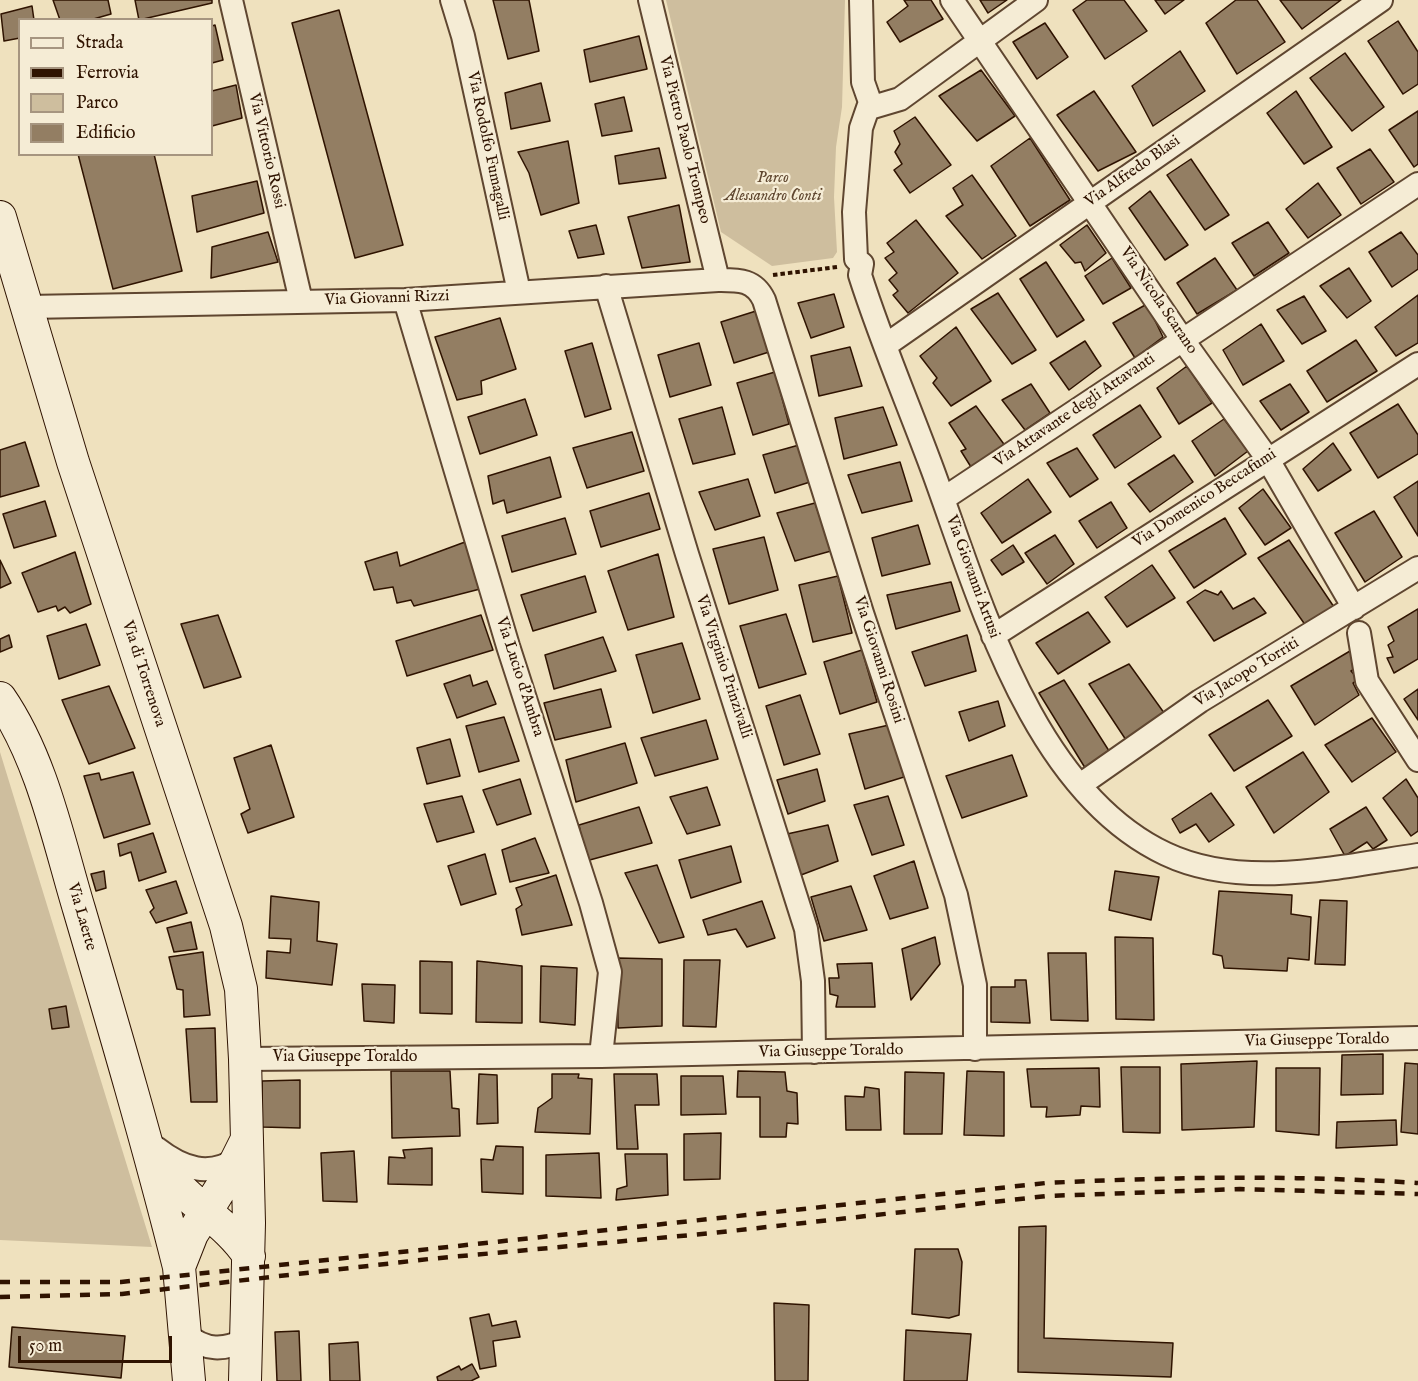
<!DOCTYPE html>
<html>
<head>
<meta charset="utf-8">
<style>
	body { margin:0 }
	#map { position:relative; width:1418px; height:1381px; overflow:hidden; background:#efe1be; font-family:"IM FELL English",serif }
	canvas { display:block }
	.legend { position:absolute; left:18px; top:18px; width:195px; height:138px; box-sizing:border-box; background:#f5ecd5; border:2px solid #a69580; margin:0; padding:8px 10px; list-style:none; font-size:18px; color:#2f1300 }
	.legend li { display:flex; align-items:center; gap:12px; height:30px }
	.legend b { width:30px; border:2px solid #a69580 }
	.scale { position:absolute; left:18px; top:1336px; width:154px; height:27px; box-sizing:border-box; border:3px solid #2f1300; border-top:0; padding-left:8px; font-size:18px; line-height:21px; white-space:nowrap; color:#2f1300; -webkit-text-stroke:4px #f5ecd5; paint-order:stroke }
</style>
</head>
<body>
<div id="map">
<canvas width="1418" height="1381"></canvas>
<ul class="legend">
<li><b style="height:8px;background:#f5ecd5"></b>Strada</li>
<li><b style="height:8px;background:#2f1300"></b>Ferrovia</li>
<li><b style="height:16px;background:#cebe9e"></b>Parco</li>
<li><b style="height:16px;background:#937e63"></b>Edificio</li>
</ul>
<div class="scale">50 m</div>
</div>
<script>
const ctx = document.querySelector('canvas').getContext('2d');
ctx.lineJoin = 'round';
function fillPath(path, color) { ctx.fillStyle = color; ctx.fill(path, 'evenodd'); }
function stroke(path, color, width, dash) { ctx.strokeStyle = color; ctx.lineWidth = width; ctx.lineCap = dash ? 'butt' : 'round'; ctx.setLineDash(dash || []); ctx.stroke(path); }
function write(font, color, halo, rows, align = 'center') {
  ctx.font = font + ' "IM FELL English",serif'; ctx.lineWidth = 4.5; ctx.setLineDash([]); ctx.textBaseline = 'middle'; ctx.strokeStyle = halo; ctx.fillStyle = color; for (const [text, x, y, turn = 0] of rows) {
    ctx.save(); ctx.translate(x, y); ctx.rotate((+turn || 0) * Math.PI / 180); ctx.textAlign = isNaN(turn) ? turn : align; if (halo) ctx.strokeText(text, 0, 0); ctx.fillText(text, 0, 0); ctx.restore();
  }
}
fillPath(new Path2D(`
	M666,0H845L842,107L836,147L834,197L837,252L833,258L772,266L721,232Z
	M0,752L152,1247L0,1240Z`), '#cebe9e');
const building = new Path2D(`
	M53,0H108L111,14L90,20H60Z
	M135,0H212V3L139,20Z
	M493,0H529L539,51L508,59Z
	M904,0H931L943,19L900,42L887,22L908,6Z
	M980,0H1007L988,13Z
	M1087,0H1124L1147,31L1105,59L1073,10Z
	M1155,0H1184L1165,14Z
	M1236,0H1257L1285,42L1237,74L1206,23Z
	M1280,0H1341L1302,29Z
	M32,6L34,20H20V38L4,41L1,14Z
	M339,10L403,245L355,258L292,23Z
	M1398,21L1418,52V84L1403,94L1368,41Z
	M1045,23L1068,57L1037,79L1013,42Z
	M215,25L223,60L212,63V26Z
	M639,36L647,69L590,82L584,50Z
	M1180,51L1205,91L1153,126L1132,86Z
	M1345,53L1384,107L1352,131L1310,78Z
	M981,70L1015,116L977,141L939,96Z
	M541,83L550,121L511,129L505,93Z
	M236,85L242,118L212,126V91Z
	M1094,91L1136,152L1098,171L1057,115Z
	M1296,91L1332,147L1304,164L1267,113Z
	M624,97L632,131L602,136L595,104Z
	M1418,111V164L1414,167L1389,130Z
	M915,117L951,165L910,193L894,170L902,164L895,152L900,144L894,131Z
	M1030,138L1070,200L1030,226L991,166Z
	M568,141L579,203L541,215L529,173L518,152Z
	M659,148L666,178L619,184L615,156Z
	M1370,149L1394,182L1361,204L1337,168Z
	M78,154H154L182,271L113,289Z
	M1191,159L1229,215L1205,230L1167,175Z
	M972,175L1016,236L982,259L946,216L963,205L953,188Z
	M257,181L264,213L197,232L192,196Z
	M1318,183L1341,215L1308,238L1286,209Z
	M1150,191L1188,245L1165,260L1129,208Z
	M679,205L690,262L642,268L628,217Z
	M916,220L958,273L908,313L893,295L898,291L889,280L897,273L885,258L894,252L887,243Z
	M1268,222L1289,253L1254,276L1232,243Z
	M596,225L604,254L578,258L569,231Z
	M1087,225L1106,253L1085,271L1081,262L1075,263L1060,245Z
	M268,232L278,262L211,278L212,247Z
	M1401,232L1418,255V269L1392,287L1369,252Z
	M1112,258L1131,288L1103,304L1085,276Z
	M1215,258L1237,290L1197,314L1177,283Z
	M1046,262L1084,320L1057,337L1020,279Z
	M1349,268L1371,301L1347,318L1320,286Z
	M998,293L1036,350L1012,364L971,309Z
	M834,294L844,327L811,338L798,303Z
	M1418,295V343L1396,356L1375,327Z
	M1304,296L1326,331L1302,344L1277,310Z
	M1147,304L1163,337L1135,358L1113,323Z
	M756,311L769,352L734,363L721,322Z
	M500,318L516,369L481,381L482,394L457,400L435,337Z
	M1261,324L1284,361L1243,385L1223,350Z
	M956,327L991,381L951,406L933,383L937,378L920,356Z
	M1356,340L1377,371L1327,402L1307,371Z
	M1085,341L1101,366L1069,390L1050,363Z
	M592,343L611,409L585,417L565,351Z
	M699,343L711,385L670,397L658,355Z
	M850,347L862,386L819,396L811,356Z
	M1187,366L1212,403L1179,424L1157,388Z
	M775,372L789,424L753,435L737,383Z
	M1031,384L1050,413L1025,430L1002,400Z
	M1290,384L1309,412L1281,430L1260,401Z
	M525,399L537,435L480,454L468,417Z
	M1398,404L1418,435V454L1378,478L1350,433Z
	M1140,405L1161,437L1115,468L1093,435Z
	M976,406L1006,447L971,467L961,451L966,449L949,423Z
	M722,407L735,454L693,464L679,419Z
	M883,407L897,445L844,459L835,418Z
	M1224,419L1248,451L1215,476L1192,441Z
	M632,432L644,471L587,488L573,448Z
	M25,442L39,486L0,497V450Z
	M1333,443L1351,470L1318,491L1303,469Z
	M799,445L810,482L775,493L763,455Z
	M1077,448L1098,479L1070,497L1047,463Z
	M1174,455L1193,482L1150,512L1128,484Z
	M550,457L561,497L507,513L504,500L493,504L488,476Z
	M900,462L912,501L862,513L848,475Z
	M748,479L760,516L715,530L699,492Z
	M1028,479L1051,512L1002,543L981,513Z
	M1418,481V536L1394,497Z
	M1263,489L1291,528L1265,545L1239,508Z
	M649,493L660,529L601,547L590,511Z
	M45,501L56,536L14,548L3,514Z
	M1111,502L1127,528L1097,548L1079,521Z
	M815,503L831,551L795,561L777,513Z
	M1374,511L1402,557L1365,582L1335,533Z
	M565,518L576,554L512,572L502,536Z
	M1225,518L1246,554L1194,588L1169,551Z
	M918,525L930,564L882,576L872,538Z
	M1055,535L1074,564L1047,584L1025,553Z
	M764,537L778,590L729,604L713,549Z
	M1289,540L1334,607L1306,626L1258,558Z
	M465,542L480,589L414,606L411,600L397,603L393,587L374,590L365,562L397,552L400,566Z
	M1013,545L1024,562L1002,575L991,560Z
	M75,552L91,604L70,613L65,607L58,611L56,606L38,612L22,573Z
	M658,554L674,617L628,630L608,571Z
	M0,560L11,583L0,588Z
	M1152,565L1175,598L1127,627L1105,597Z
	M585,576L596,612L533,631L521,595Z
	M838,576L852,633L813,642L799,585Z
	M951,582L960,611L896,629L887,595Z
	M1205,590L1218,595L1221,591L1233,609L1254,598L1266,613L1214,641L1187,602Z
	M1418,609V659L1394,673L1387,658L1393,657L1388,645L1394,641L1388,627Z
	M1088,612L1110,642L1058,674L1036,643Z
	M786,614L806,674L759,688L740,626Z
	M218,615L241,677L204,688L181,624Z
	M481,615L493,650L407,676L396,641Z
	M86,624L100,665L59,679L47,636Z
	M9,635L12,647L0,652V639Z
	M967,635L976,671L925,686L912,652Z
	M603,637L616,671L554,689L545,655Z
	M682,643L700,699L653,713L636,655Z
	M862,650L877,702L840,714L824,662Z
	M1350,651L1358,667L1351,671L1358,679L1353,683L1359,695L1315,725L1291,686Z
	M1129,664L1167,717L1128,743L1089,684Z
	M470,675L473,686L487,681L496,704L457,718L444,684Z
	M1064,680L1111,754L1087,771L1039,693Z
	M109,686L135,748L89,764L62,700Z
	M601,689L611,727L555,740L544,703Z
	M1418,689V720L1404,699Z
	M800,695L820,754L784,765L766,706Z
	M1268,700L1292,736L1234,771L1209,735Z
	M998,701L1005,726L969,741L959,712Z
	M504,717L519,761L479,772L466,726Z
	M1372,718L1396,752L1352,782L1325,745Z
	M706,720L718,759L655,776L641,738Z
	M889,725L904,777L865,789L849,734Z
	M450,739L460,776L427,784L417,748Z
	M625,743L637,783L576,802L566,760Z
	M271,745L294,817L248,833L241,814L250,809L234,758Z
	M1303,752L1329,792L1274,833L1246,787Z
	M1012,755L1027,796L962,818L946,776Z
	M817,769L825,801L788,814L777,780Z
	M133,772L150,824L104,838L84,776L99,773L101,780Z
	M520,779L531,814L497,825L483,790Z
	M1406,779L1418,798V831L1411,836L1383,798Z
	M707,787L720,825L687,834L670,797Z
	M1211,793L1234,825L1209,842L1196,824L1180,833L1172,819Z
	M462,796L474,832L437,842L424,804Z
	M888,796L904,845L872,855L854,805Z
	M639,807L652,843L586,861L579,825Z
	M1366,807L1387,840L1373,849L1367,842L1345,856L1330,829Z
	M828,825L838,861L801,875L787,834Z
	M153,833L166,872L139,881L131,852L120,856L118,844Z
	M535,838L549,873L510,882L502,850Z
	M731,846L741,882L691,898L679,860Z
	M485,854L496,894L461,905L448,866Z
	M914,861L928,908L890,919L874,876Z
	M657,865L684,937L659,943L625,873Z
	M104,871L106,888L96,891L91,874Z
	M1115,871L1159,877L1151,920L1109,910Z
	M556,875L572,925L522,935L516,909L522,905L516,888Z
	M176,881L187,913L156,923L150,912L154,908L146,890Z
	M851,886L867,930L824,941L811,897Z
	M1219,891L1292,895L1291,914L1311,917L1309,960L1288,958L1287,971L1224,968L1222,956L1213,954Z
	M271,896L319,902L317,941L337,944L332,985L266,978L267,951L290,953L291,939L269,938Z
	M1320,900L1347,901L1345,965L1315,964Z
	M762,901L775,938L747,947L736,929L708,935L703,920Z
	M191,922L197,949L174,952L167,928Z
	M935,937L940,964L911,1000L902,949Z
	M1115,937L1153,938L1154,1020L1116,1019Z
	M203,952L210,1015L184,1017L183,990L177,989L169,957Z
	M1048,953H1086L1088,1021L1051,1020Z
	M617,958L662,959V1026L618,1028Z
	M684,960H720L716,1027L683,1026Z
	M420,961L452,962V1014L420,1013Z
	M477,961L522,966V1023L476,1022Z
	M872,963L875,1007H836L838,996L830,994L829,978H839L837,964Z
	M541,966L577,968L575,1025L540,1022Z
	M1015,980H1026L1030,1023L991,1022V987H1015Z
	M362,984L395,985L394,1023L364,1021Z
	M66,1006L69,1027L52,1029L49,1009Z
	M215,1028L217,1102H191L186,1029Z
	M1383,1054V1094L1341,1095L1342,1055Z
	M1257,1061L1254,1127L1182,1130L1181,1064Z
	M1405,1063L1418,1064V1134L1401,1132Z
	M1121,1067H1160V1133L1123,1132Z
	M1099,1068L1100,1107L1081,1106L1080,1115L1046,1117L1047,1107H1031L1027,1069Z
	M1276,1068H1320L1319,1135L1276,1131Z
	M391,1071H450L452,1108L459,1109L460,1136L392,1138Z
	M738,1071L785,1072L787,1091L797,1093L798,1124L787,1123L786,1137H760V1097H737Z
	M967,1071L1004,1072V1136L964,1135Z
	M905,1072L944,1073L942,1134H904Z
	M479,1074L497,1075L498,1123L477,1124Z
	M552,1074H579L578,1078L592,1079L590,1134L535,1132L538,1108L552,1098Z
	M614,1074H657L659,1105H635L638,1149H617Z
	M681,1076H723L726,1114L681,1115Z
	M300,1080V1128L262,1127V1081Z
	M865,1087L879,1089L881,1130H846L845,1096L864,1097Z
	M1396,1120L1397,1145L1336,1148L1337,1122Z
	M721,1133L720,1179L684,1180V1134Z
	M496,1146L523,1147V1194L482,1192L481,1159L493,1160Z
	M432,1148V1185L388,1184L389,1157L405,1158L403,1150Z
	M354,1151L357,1202L323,1201L321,1153Z
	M599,1153L601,1198L546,1196V1155Z
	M625,1154H667L668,1195L616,1200L617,1189L627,1186Z
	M1046,1226L1044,1338L1173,1343L1171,1377L1018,1372L1019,1227Z
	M915,1249H958L962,1262L959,1315L949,1318L912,1314Z
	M774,1303L809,1305L808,1381H775Z
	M489,1314L492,1326L516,1321L520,1337L493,1341L496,1366L480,1369L470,1318Z
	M12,1327L125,1336L121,1378L9,1367Z
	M906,1330L971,1334L967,1381H904Z
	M299,1331L301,1381H277L275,1332Z
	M358,1342L360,1381H330L329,1344Z
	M472,1364L479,1377L471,1381H438L437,1377L459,1366L461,1370Z`);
fillPath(building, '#937e63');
stroke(building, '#2f1300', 1.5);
const street = new Path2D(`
	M231,0L301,301
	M452,0L463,36L519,292
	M650,0L718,280
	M861,0L863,82L870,102L861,128L854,212L856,259L862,264L860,275C881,341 909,406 933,471C980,599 1032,791 1166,854C1242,890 1339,867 1418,855
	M952,0L1182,339L1267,458L1354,608
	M870,102L873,107L900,99L1036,0
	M606,286L687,554L806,929L813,981L814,1052
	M405,300L508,646L591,903L610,972L601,1056
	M28,307L405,300L718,280C738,280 754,279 764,300L862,613L956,895L975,985V1049
	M886,345L1381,0
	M943,499L1418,184
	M1359,633L1367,681L1418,760
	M993,636L1418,364
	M1080,785L1200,701L1418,568
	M245,1059L601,1056L1418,1038
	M156,1148C183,1169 209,1178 239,1158
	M185,1334C206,1351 223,1351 248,1339`);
const secondary = new Path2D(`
	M0,217L73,462L226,926L241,989L245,1059L249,1223L245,1381
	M0,698C42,759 58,839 79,909C114,1028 149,1147 179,1267
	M159,1161C182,1201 224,1218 249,1256
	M189,1381L179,1267L192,1234L229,1175L246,1141`);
stroke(street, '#5f4630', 26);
stroke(secondary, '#2f1300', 34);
stroke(new Path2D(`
	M773,275L837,267`), '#2f1300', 4, [4.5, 3]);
stroke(street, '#f5ecd5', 22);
stroke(secondary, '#f5ecd5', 32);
stroke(new Path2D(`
	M0,1282H121L1046,1183C1170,1177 1294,1175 1418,1183
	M0,1297L122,1294L429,1259L713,1233L1047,1196L1240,1189L1418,1194`), '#2f1300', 4.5, [10, 10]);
write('16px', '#2f1300', '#f5ecd5', [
	["Via Pietro Paolo Trompeo",684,140,76],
	["Via Rodolfo Fumagalli",487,146,78],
	["Via Vittorio Rossi",266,151,77],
	["Via Alfredo Blasi",1133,172,-35],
	["Via Giovanni Rizzi",387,299,-2],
	["Via Nicola Scarano",1158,301,56],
	["Via Attavante degli Attavanti",1075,411,-34],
	["Via Domenico Beccafumi",1205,499,-33],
	["Via Giovanni Artusi",972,577,70],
	["Via Giovanni Rosini",878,660,72],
	["Via Virginio Prinzivalli",723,667,72],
	["Via Jacopo Torriti",1247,673,-31],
	["Via di Torrenova",143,674,72],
	["Via Lucio d'Ambra",519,677,72],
	["Via Laerte",81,917,74],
	["Via Giuseppe Toraldo",1317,1041,-1],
	["Via Giuseppe Toraldo",831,1052,-1],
	["Via Giuseppe Toraldo",345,1058]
]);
write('italic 16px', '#5f462f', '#f5ecd5', [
	["Parco",773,179],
	["Alessandro Conti",773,197]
]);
</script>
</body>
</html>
